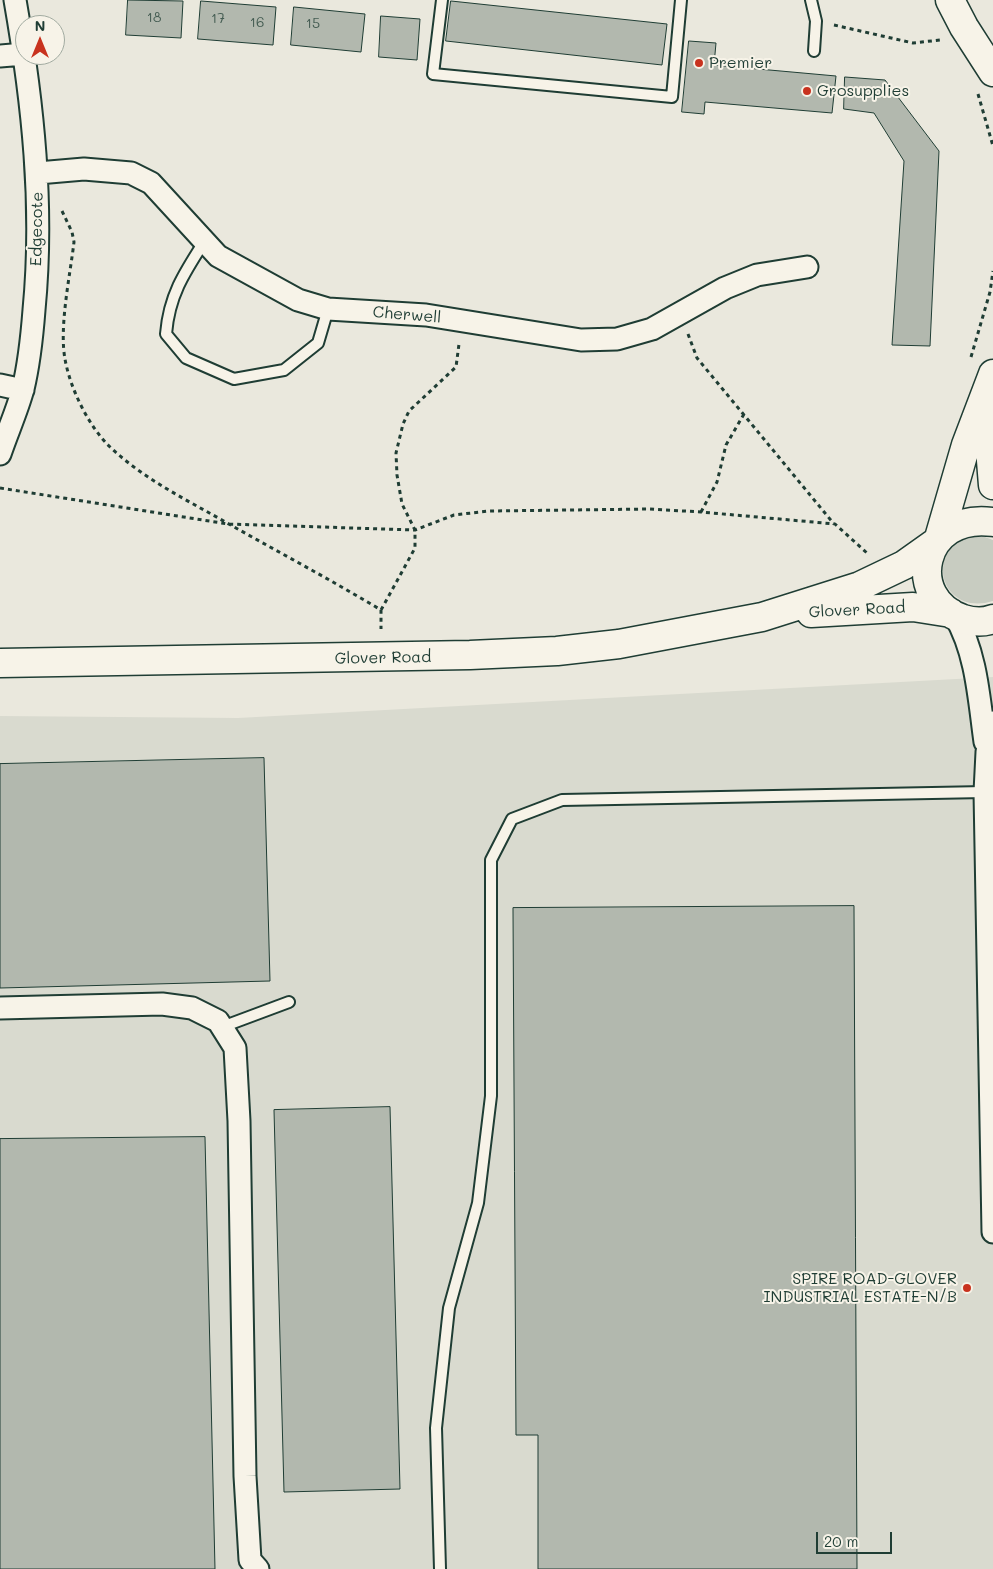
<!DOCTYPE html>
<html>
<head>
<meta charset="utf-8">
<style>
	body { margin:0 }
	#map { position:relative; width:993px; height:1569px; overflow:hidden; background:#eae8dd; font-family:Mali,sans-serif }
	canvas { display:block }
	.north { position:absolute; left:15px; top:15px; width:50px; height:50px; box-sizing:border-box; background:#f7f3e8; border:1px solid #a1aaa0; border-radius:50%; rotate:0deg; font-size:14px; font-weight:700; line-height:20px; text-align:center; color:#1f3d34 }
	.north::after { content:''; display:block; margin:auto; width:18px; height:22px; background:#c8321e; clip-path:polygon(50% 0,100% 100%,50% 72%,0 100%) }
	.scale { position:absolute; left:816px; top:1532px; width:76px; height:22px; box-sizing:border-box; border:2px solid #1f3d34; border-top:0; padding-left:6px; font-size:15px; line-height:18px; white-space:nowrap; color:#1f3d34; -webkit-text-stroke:4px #f7f3e8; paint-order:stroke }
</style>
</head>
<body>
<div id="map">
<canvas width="993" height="1569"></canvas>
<div class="north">N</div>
<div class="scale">20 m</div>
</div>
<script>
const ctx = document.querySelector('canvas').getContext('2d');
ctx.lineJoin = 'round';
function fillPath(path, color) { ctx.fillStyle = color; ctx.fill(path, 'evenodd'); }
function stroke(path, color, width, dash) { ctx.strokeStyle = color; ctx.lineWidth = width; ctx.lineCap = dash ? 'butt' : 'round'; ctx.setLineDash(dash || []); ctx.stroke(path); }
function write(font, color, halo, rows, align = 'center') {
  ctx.font = font + ' Mali,sans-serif'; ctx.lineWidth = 4; ctx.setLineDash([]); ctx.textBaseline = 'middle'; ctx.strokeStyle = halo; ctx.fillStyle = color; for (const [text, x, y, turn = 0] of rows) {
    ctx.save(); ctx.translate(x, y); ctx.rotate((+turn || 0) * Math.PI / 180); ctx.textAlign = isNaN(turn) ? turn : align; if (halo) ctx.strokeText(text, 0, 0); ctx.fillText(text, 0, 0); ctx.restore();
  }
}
fillPath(new Path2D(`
	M993,677V1569H0V716L238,718Z`), '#d9dacf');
fillPath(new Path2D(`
	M971,536H982L993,540V601C942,617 922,552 971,536Z`), '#c8ccc1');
const building = new Path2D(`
	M128,0L183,1L181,38L126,35Z
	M201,1L276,7L273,45L198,39Z
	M451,1L667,24L662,65L446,41Z
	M294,7L365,14L361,52L291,45Z
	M381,16L420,19L417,60L379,57Z
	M689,41L716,43L714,65L836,76L832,113L705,102L704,114L682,112Z
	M845,77L885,80L939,151L930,346L892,345L904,161L874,113L844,109Z
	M264,758L270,981L0,988V764Z
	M854,906L857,1569H538V1435H516L513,908Z
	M390,1107L400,1489L284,1492L274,1110Z
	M205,1137L215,1569H0V1139Z`);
fillPath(building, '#b2b8ae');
stroke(building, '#1f3d34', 1);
const lane = new Path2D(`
	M442,0L433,74L672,97L681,0
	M811,0L816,21L814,51
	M204,242C184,273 169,296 166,334L186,358L234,379L284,370L318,343L328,309
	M222,1027L289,1002
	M440,1569L436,1428L449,1308L478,1203L491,1096V860L512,819L562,800L985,792`);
const street = new Path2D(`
	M0,56L24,54
	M38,173L84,169L131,173L151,183L218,256L298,300L328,309L426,315L581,340L617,339L652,329L725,288L757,275L807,267
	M0,385L23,390
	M0,454C7,433 17,411 23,389C29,364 32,336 34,310C44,206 33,103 15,0
	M955,616C977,654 979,700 985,742
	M993,722L987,752L985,792L993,1232
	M0,1008L162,1004L192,1008L218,1021L235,1048L239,1121L245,1476L250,1560L258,1569`);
const secondary = new Path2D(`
	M950,0L964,27L993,72`);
const primary = new Path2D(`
	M993,397L990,448L993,485
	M993,522C920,512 904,599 963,619C973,622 983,623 993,619
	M939,538L966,445L993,374
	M811,613L913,607L951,613
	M0,663L470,655L557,651L619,644L762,617L860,586L904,565L935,543`);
stroke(lane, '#1f3d34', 14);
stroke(street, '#1f3d34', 25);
stroke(secondary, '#1f3d34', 31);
stroke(primary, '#1f3d34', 31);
stroke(new Path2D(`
	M834,25L913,43L940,40
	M978,94L993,146
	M62,211L72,232L74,242C70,276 59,327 65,359C70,388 88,425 109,446C139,475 177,495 213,515C269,547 326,577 381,610V629
	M688,334L697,358L834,524
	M971,357L990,292L993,271
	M0,488L228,524L415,530L454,515L489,511L650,509L701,512L835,524L867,553
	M701,512L717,482L726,445L744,414
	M381,610L415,548V530L402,504L397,475L396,453L403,424L409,411L456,367L459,344`), '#1f3d34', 3, [4, 4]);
stroke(lane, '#f7f3e8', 10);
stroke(street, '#f7f3e8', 21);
stroke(secondary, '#f7f3e8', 28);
stroke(primary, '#f7f3e8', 28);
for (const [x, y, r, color] of [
	[699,63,5,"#c8321e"],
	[807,91,5,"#c8321e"],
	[967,1288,5,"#c8321e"]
]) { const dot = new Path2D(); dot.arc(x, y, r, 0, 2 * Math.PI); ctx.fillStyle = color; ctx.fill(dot); stroke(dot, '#f7f3e8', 2); }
write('14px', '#445c52', null, [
	["18",154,18],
	["17",218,19],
	["16",257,23],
	["15",313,24]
]);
write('16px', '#1f3d34', '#f7f3e8', [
	["Premier",709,63],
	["Grosupplies",817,91],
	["SPIRE ROAD-GLOVER",957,1279,"right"],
	["INDUSTRIAL ESTATE-N/B",957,1297,"right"]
], 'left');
write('16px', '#1f3d34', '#f7f3e8', [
	["Edgecote",37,229,-89],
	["Cherwell",407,315,5],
	["Glover Road",857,610,-3],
	["Glover Road",383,658,-1]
]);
</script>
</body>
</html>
